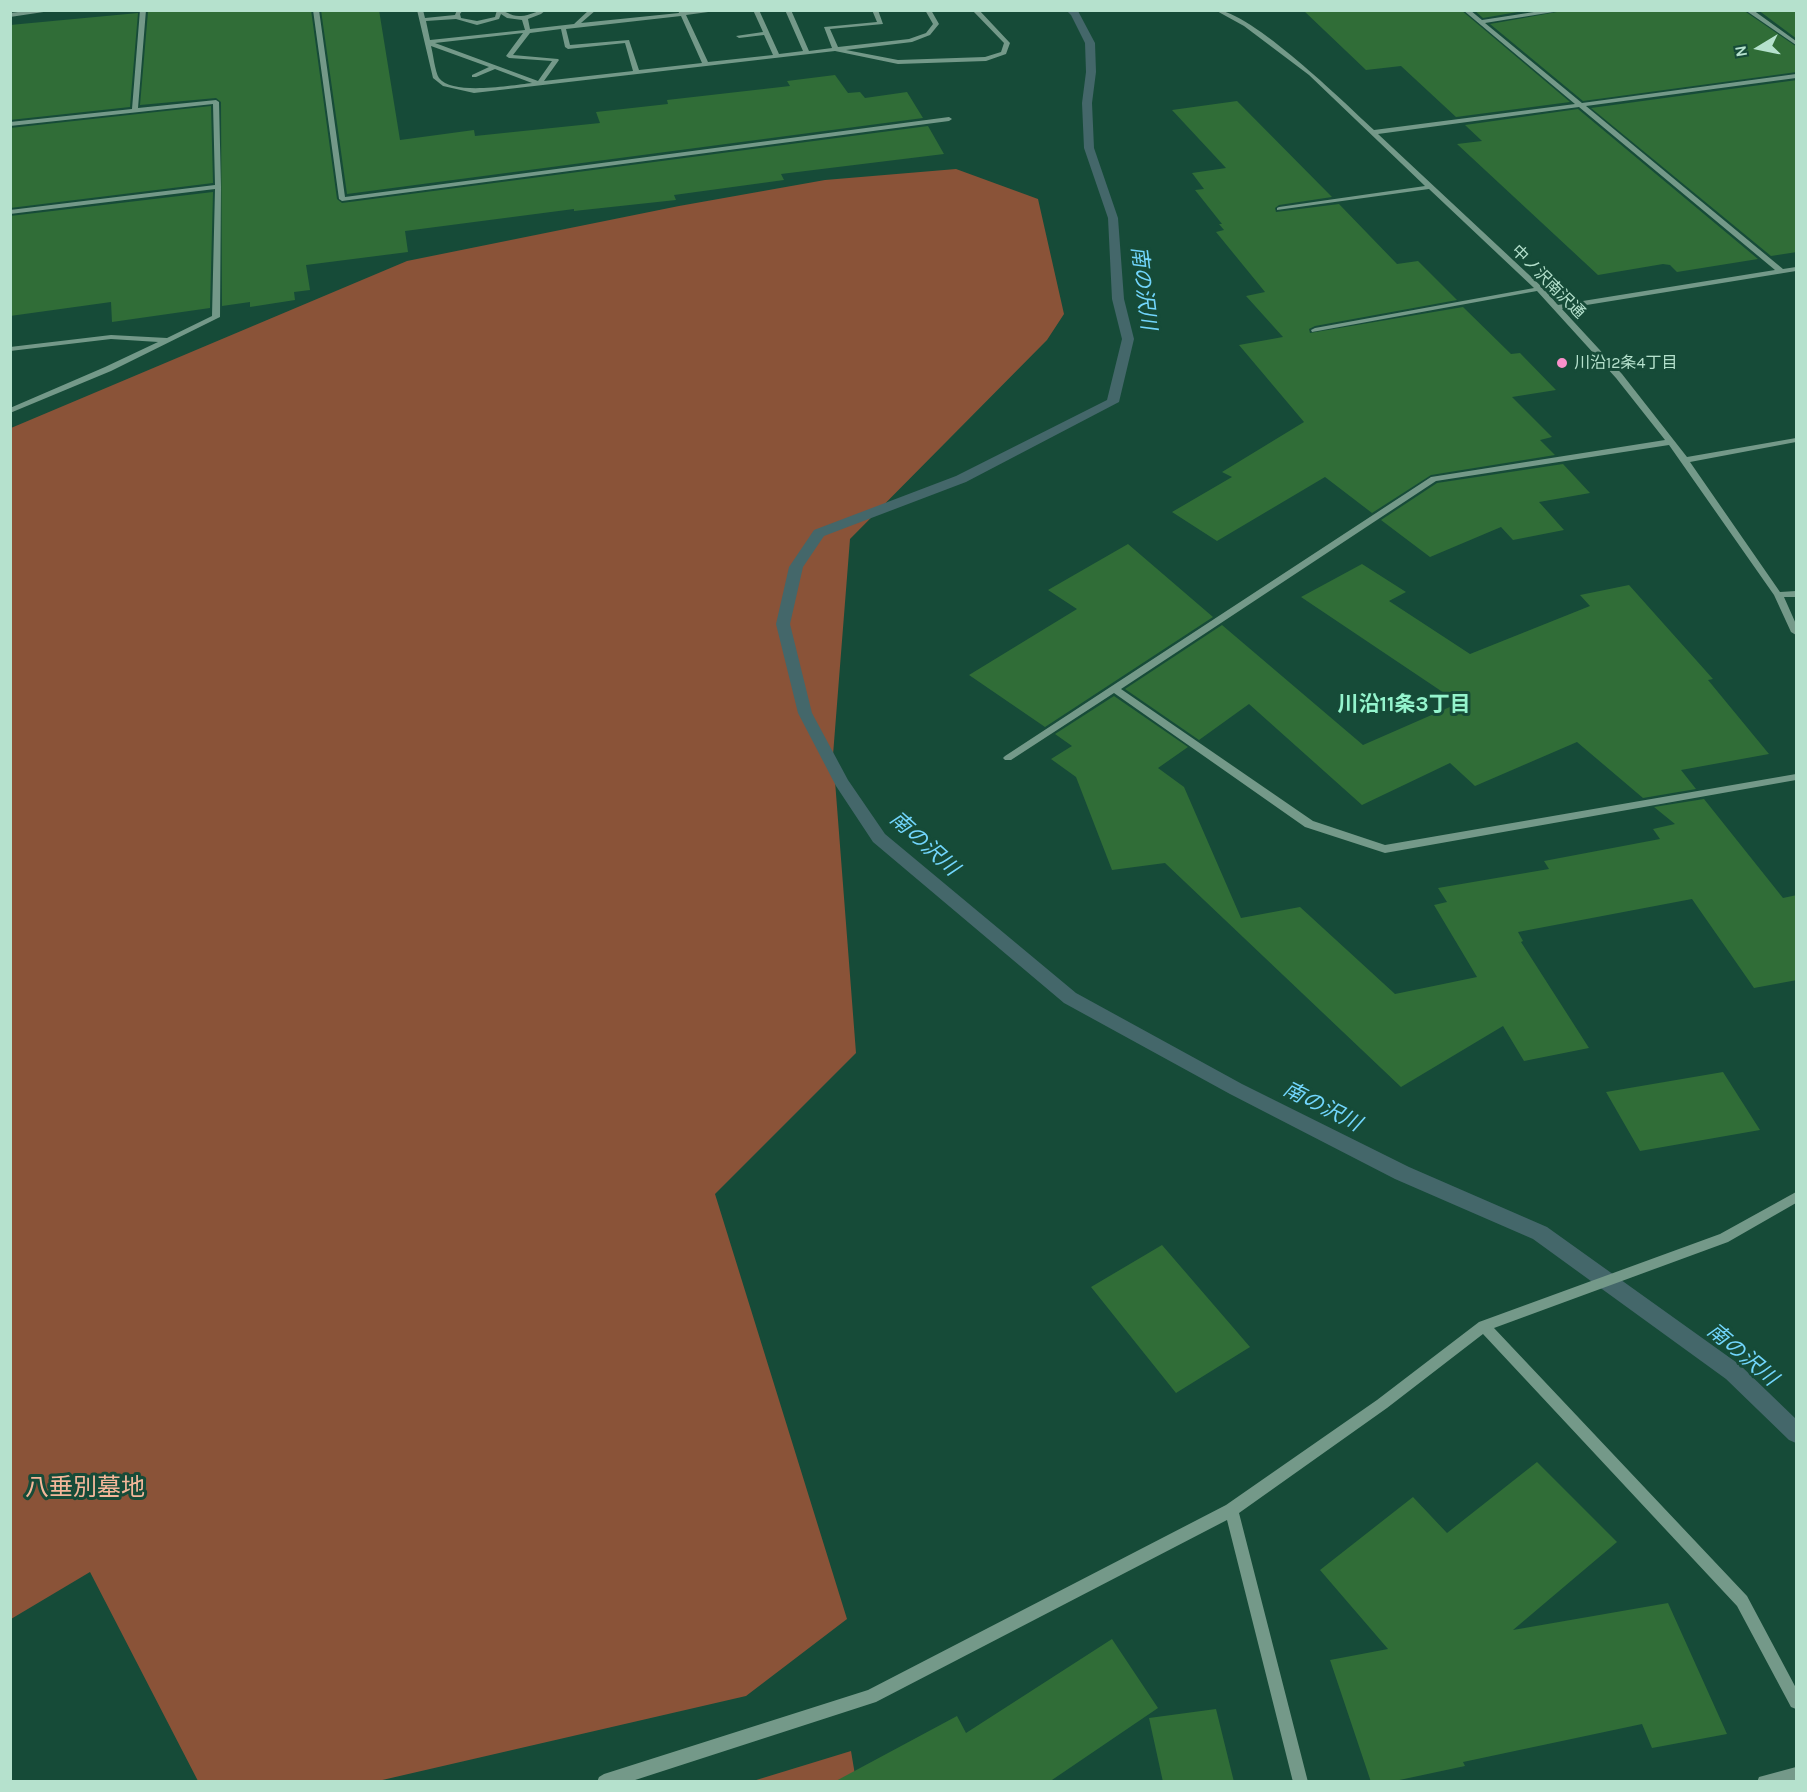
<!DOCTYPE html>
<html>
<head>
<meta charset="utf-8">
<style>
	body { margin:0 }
	#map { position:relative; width:1807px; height:1792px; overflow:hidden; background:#164b38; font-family:Karla,sans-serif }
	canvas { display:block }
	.frame { position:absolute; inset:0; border:12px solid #b5e1cd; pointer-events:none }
	.north { position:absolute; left:1729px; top:18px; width:60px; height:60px; -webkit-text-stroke:4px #164b38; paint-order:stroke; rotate:260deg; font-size:16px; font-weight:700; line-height:24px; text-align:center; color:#b5e1cd }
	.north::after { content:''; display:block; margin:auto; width:21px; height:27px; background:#b5e1cd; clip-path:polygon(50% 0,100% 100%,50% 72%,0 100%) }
</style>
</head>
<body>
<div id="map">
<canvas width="1807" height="1792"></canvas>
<div class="frame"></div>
<div class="north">N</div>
</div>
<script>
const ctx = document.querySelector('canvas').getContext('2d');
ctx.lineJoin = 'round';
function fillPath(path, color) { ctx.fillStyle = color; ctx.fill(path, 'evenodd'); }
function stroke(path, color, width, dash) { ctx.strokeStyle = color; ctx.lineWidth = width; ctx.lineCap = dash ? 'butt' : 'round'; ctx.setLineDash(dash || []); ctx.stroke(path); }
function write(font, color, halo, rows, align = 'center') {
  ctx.font = font + ' Karla,"Noto Sans JP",sans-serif'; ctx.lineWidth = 6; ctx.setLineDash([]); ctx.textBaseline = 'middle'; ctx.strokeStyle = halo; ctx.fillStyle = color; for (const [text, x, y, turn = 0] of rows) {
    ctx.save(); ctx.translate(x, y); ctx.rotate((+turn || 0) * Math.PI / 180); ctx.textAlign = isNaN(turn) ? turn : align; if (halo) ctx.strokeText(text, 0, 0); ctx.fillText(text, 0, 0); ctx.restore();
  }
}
fillPath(new Path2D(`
	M956,169L1038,199L1064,314L1047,340L850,539L833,755L856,1053L715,1194L847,1619L746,1696L378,1781H198L90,1572L11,1619V428L407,261L679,206L825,180Z
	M851,1751L856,1781H753Z`), '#8a5338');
fillPath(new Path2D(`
	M1066,10L1078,11L1095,43L1096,72L1092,103L1094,148L1118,218L1124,299L1134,339L1119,402L966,482L824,536L803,567L790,624L812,713L848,780L885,834L1076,993L1242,1084L1409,1167L1547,1227L1740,1365L1796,1419V1443L1789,1440L1726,1379L1533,1239L1395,1179L1230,1094L1064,1003L873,842L836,786L798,713L776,624L789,567L814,530L956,476L1107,400L1122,339L1112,299L1108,218L1084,148L1082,103L1086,72L1085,43L1071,15Z`), '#44676a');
fillPath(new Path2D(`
	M159,10H311L337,199L342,203L928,126L944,154L781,174L784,180L674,195L676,200L574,211V209L405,231L408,252L306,265L310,290L294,292L295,300L250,307V302L222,306L221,102L216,98L140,105L148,12Z
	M321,10H379L400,140L474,130L475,136L600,123L596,112L668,104L667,100L790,86L787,81L835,75L848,93L860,92L865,98L907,92L923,118L347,194Z
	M1303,10H1461L1570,102L1456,117L1401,66L1366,70Z
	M1474,10H1529L1483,18Z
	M1568,10H1743L1797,47V72L1583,101L1490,24Z
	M1758,10H1797V39Z
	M138,13L130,107L10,120V25Z
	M1797,80V252L1771,256L1591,108Z
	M1237,101L1332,197L1279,205L1275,208L1276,212L1339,204L1397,264L1418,261L1457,300L1315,326L1309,329L1310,333L1463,307L1511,354L1520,353L1556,390L1512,397L1552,437L1540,440L1555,455L1431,475L1372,513L1325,477L1217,541L1172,512L1232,477L1222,472L1304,422L1239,345L1283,337L1246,296L1265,292L1216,232L1224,230L1219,224H1222L1195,190L1204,189L1192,173L1226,168L1172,110Z
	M211,106L213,183L10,208V128Z
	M1578,109L1758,259L1677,272L1670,265L1663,264L1598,275L1457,144L1482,141L1465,125Z
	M213,192L210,308L112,322L111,302L10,316V216Z
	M1563,464L1590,493L1539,502L1564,530L1513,540L1501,527L1430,557L1381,520L1437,483Z
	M1128,544L1213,617L1045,727L969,675L1077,609L1048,590Z
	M1362,564L1406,592L1389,601L1470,654L1590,606L1580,595L1629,585L1713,679L1708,680L1769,754L1681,770L1696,789L1643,798L1577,742L1475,786L1450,763L1362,805L1249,704L1199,740L1125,689L1222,625L1363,745L1459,703L1301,597Z
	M1114,696L1188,747L1158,768L1184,787L1241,918L1300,907L1395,994L1477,977L1434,905L1447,902L1438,888L1549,869L1544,861L1660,839L1653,829L1675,824L1654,807L1704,799L1783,898L1797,895V980L1754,988L1692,899L1518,932L1523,941L1521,942L1589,1048L1524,1061L1503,1026L1401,1087L1165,863L1112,870L1076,777L1051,759L1072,746L1055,734Z
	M1723,1072L1760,1130L1640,1151L1606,1092Z
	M1162,1245L1250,1347L1176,1393L1091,1287Z
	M1537,1462L1617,1542L1513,1630L1668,1603L1727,1734L1652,1748L1642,1724L1463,1762L1465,1766L1390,1782H1371L1330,1660L1388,1649L1320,1570L1413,1497L1447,1533Z
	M1112,1639L1158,1708L1049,1782H834L957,1716L966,1733Z
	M1216,1709L1234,1782H1163L1149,1718Z`), '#306d37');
fillPath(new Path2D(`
	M34,10H57L10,17V13Z
	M140,10H146L138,108L216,100L219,102L221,187L220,317L111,371L10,413V408L105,367L158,342L111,339L10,351V347L111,335L167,338L212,316L215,189L10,214V210L215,185L213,104L10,126V122L132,109Z
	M313,10H319L345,197L949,117L952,119L949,121L342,201L339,199Z
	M417,10H423L425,18L455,15L457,10H463L460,14L461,18L477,21L495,17L497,10C506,10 511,17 521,16C530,16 537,10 546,10L541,14L528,19L530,29L574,24L589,10H596L581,23L679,13L678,10H684L685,12L723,10L686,15L708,62L773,55L764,35L739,38L736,36L763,32L753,10H759L779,54L803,51L785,10H791L809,51L832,48L824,27L877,22L872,10H878L883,24L830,29L838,47L909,39L926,33L933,24L925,10H931L939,24L930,35L912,42L846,50L898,60L985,57L1001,52L1004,43L972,10H979L1010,43L1006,54L986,61L898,64L835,51L474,93L443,86L433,78ZM501,14L507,18L522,20L525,30L430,40L426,21L456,19L477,25L499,19ZM681,16L702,63L639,70L629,40L570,45L566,29ZM561,29L565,47L568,49L625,43L633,71L544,81L559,60L558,59L513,55L530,33ZM523,33L506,56L509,58L552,61L538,81L435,43ZM431,46L489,67L472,75V77H476L495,69L532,83C512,85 453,96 439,78C435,72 433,53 431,46Z
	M1215,10C1250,10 1346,104 1374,130L1575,104L1463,10H1470L1482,20L1547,10H1566L1485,23L1582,103L1796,74V78L1586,106L1783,269L1796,267V271L1562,309L1622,374L1687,457L1796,438V442L1690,462L1780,592L1796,591V597H1784L1796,624V635L1791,632L1774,595L1669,445L1436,481L1121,689L1313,821L1385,845L1796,774V780L1385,853L1305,827L1114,693L1011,760H1005L1003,758L1005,756L1431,477L1665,440L1616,378L1537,291L1312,332L1311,330L1315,328L1534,288L1429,189L1277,210V208L1279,207L1425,186L1309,75L1244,26ZM1579,107L1775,270L1558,305L1542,287L1378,134Z
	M1745,10H1753L1796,41V45Z
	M1796,1192V1203L1728,1242L1494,1328L1747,1596L1796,1688V1709L1791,1707L1737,1606L1483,1334L1387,1408L1239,1513L1308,1782H1293L1227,1520L876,1702L629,1782H597L599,1777L604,1774L868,1690L1226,1505L1377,1400L1479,1322L1720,1234Z
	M1796,1767V1782H1757L1759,1777Z`), '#749989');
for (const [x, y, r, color] of [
	[1562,363,6,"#f990ca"]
]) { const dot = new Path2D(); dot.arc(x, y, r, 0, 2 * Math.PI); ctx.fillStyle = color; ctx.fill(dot); stroke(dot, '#164b38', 2); }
write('16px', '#b5e1cd', '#164b38', [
	["中ノ沢南沢通",1548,282,45]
]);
write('16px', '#b5e1cd', '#164b38', [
	["川沿12条4丁目",1574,363]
], 'left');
write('italic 21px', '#72d6fd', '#164b38', [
	["南の沢川",1143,288,83],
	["南の沢川",924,844,42],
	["南の沢川",1322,1107,27],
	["南の沢川",1742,1355,40]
]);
write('bold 21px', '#94f4cd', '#164b38', [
	["川沿11条3丁目",1404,705]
]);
write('24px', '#f4b79a', '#164b38', [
	["八垂別墓地",85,1488]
]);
</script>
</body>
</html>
